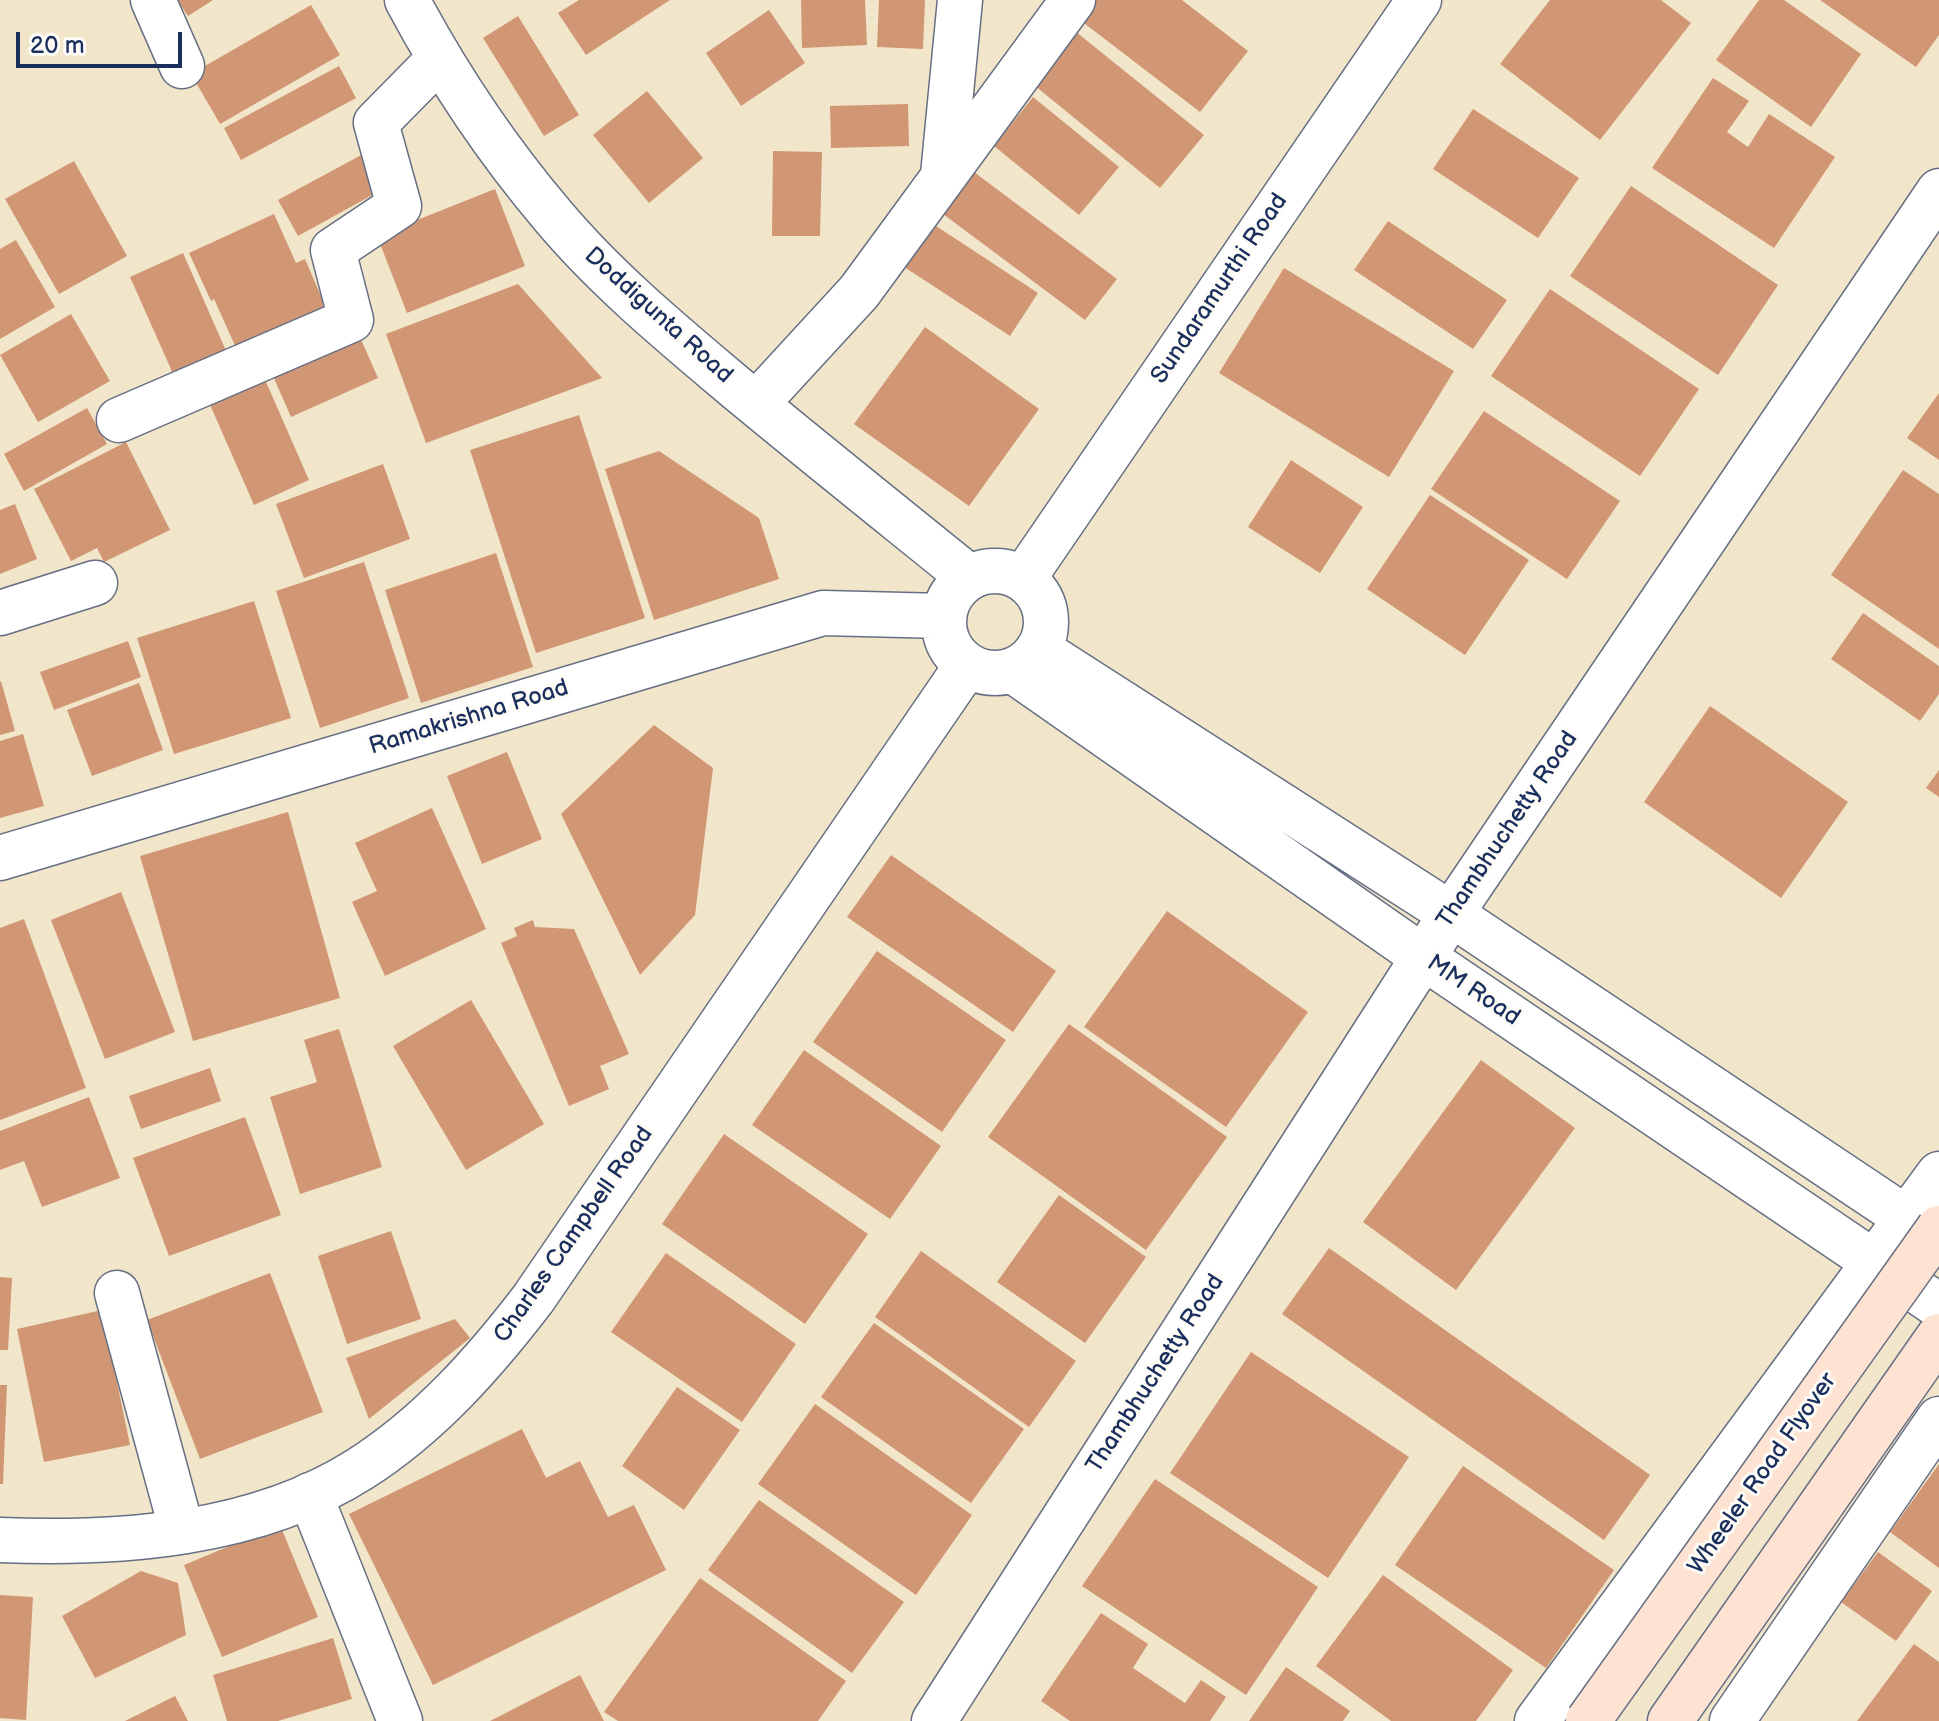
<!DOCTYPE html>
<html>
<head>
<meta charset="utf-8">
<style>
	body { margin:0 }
	#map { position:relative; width:1939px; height:1721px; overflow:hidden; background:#f1e5ca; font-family:"Balsamiq Sans",sans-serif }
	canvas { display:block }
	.scale { position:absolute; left:16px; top:32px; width:166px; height:36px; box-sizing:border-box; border:4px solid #1b2f5e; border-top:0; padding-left:10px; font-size:24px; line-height:28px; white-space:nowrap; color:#1b2f5e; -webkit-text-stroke:6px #fdfcf7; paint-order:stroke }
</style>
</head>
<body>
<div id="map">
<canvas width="1939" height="1721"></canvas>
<div class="scale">20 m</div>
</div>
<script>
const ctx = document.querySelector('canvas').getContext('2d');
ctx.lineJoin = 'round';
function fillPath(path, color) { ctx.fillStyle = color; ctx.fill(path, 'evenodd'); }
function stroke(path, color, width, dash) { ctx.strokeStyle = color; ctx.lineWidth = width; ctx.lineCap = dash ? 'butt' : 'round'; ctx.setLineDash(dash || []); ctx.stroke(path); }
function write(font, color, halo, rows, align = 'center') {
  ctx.font = font + ' "Balsamiq Sans",sans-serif'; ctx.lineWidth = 6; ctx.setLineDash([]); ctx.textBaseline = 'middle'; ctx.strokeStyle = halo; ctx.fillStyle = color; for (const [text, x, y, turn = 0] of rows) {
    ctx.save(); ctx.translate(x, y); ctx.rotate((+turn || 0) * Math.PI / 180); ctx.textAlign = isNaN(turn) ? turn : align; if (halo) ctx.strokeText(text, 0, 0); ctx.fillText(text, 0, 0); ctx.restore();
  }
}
fillPath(new Path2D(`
	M177,0H213L188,16Z
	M579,0H670L586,55L558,13Z
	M801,0H865L867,45L802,48Z
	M879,0H925L923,49L877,47Z
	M1095,0H1182L1248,51L1200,112L1080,20Z
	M1550,0H1661L1691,23L1600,140L1500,64Z
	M1759,0H1784L1861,54L1811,127L1716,60Z
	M1820,0H1939V35L1916,67Z
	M311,5L340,55L220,124L191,74Z
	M769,10L805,63L741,106L706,53Z
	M518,16L579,115L544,136L483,38Z
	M1065,23L1204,135L1160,188L1023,76Z
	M339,66L356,98L241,160L224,128Z
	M1713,78L1749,101L1727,132L1748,147L1769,114L1835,157L1774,248L1652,168Z
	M647,91L703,158L649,203L593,135Z
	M1033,97L1119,167L1079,215L994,146Z
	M908,104L909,146L831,148L830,106Z
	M1473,109L1579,178L1538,238L1433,169Z
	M773,151L822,152L820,236H772Z
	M365,153L385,188L298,236L278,200Z
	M74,161L127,256L59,294L5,199Z
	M962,163L1117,279L1085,320L931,205Z
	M1631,186L1778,285L1718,375L1570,276Z
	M495,189L525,266L407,313L377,236Z
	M274,214L296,263L305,259L327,310L237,350L214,299L211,301L189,253Z
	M927,220L1038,293L1010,336L898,263Z
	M1388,221L1507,300L1473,349L1354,270Z
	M16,240L55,307L0,339V249Z
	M183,253L227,353L174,376L130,277Z
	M1284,268L1454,371L1389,477L1219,373Z
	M518,284L602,378L426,443L386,334Z
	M1550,289L1699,389L1640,476L1491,376Z
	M71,314L110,381L38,422L0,355Z
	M925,327L1039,409L969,506L854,424Z
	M356,328L378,378L291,417L269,367Z
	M259,366L309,480L254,505L204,391Z
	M1939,393V460L1907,438Z
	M87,408L107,444L24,491L4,454Z
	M1484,411L1620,501L1567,579L1431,489Z
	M579,415L645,618L536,653L470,450Z
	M126,442L170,530L104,562L97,548L71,561L34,489Z
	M659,451L759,518L779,579L654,620L605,469Z
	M1291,460L1363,507L1320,573L1248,527Z
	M383,464L410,539L304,578L276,504Z
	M1903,470L1939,494V649L1831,575Z
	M1430,495L1529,560L1465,655L1367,589Z
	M15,504L37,559L0,574V510Z
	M496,553L533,667L421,703L385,590Z
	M364,562L409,698L320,728L276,591Z
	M254,601L291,718L174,754L137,638Z
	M1863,613L1939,666V694L1920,721L1831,659Z
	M128,641L141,677L54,710L40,672Z
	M1,681L15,731L0,735V682Z
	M139,683L163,750L92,776L67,710Z
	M1710,706L1848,802L1781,898L1644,802Z
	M654,725L713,768L695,915L640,975L561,814Z
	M23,734L44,806L0,818V741Z
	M507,752L542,839L482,864L447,776Z
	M1939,770V797L1926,788Z
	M432,808L486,929L385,976L352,902L377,891L355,843Z
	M288,812L340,998L193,1041L140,856Z
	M891,855L1056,971L1013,1032L847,917Z
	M121,892L175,1032L105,1059L51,920Z
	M1167,911L1308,1012L1226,1127L1084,1027Z
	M24,919L86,1088L0,1120V928Z
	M533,920L535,927L574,929L629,1054L600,1066L609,1089L569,1106L501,943L517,936L514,928Z
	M877,951L1006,1040L942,1132L813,1042Z
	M471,1000L544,1124L466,1170L393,1046Z
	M1069,1024L1227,1137L1146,1250L988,1137Z
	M339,1029L382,1167L300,1194L270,1097L317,1082L304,1040Z
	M804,1050L941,1146L890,1219L752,1125Z
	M1481,1060L1575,1128L1456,1290L1363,1222Z
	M210,1068L221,1101L141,1129L129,1096Z
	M89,1097L120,1178L42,1207L24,1161L0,1170V1131Z
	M245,1117L281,1215L169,1256L133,1158Z
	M724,1134L868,1234L805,1324L662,1224Z
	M1059,1195L1146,1257L1085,1343L997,1282Z
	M391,1231L421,1319L347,1344L318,1256Z
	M1329,1248L1650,1475L1604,1540L1282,1314Z
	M921,1251L1076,1361L1029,1427L875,1317Z
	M666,1253L796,1344L742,1422L611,1332Z
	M270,1273L323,1412L200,1459L147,1320Z
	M0,1277L12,1278L8,1350H0Z
	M102,1310L130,1445L44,1462L17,1329Z
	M455,1319L470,1338L369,1419L346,1358Z
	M874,1323L1024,1429L971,1503L821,1397Z
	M1251,1352L1409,1457L1328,1578L1170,1473Z
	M0,1385H7L3,1484H0Z
	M677,1387L740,1430L684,1510L622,1466Z
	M815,1404L972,1515L916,1595L758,1484Z
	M522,1429L546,1478L580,1461L608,1517L634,1505L666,1570L433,1685L349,1514Z
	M1939,1464V1568L1890,1532Z
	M1463,1466L1614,1570L1546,1668L1395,1565Z
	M1155,1479L1318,1587L1246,1695L1082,1586Z
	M759,1500L904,1602L852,1673L708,1570Z
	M280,1525L318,1617L222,1657L184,1565Z
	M1878,1552L1932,1591L1896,1641L1841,1602Z
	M141,1571L178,1583L186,1635L95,1678L62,1616Z
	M1383,1575L1513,1670L1476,1721H1391L1316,1666Z
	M700,1578L846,1681L818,1721H618L604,1712Z
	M0,1595L33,1597L26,1720L0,1718Z
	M1101,1613L1148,1644L1133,1668L1185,1703L1201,1680L1226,1697L1210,1721H1070L1041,1701Z
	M333,1638L352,1699L278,1721H227L213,1675Z
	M1914,1644L1939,1662V1721H1857Z
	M1286,1667L1350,1711L1343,1721H1249Z
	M580,1675L604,1721H490Z
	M175,1696L188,1721H125Z`), '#d19774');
const minor = new Path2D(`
	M153,0L182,66
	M407,0C448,77 496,149 553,216C606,279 670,332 734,386C811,450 890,513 969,577
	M943,175L960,0
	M756,404L859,292L1073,0
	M119,420L351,320L333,250L399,206L376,123L439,59
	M0,613L95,583
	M117,1293L182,1531
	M310,1495L400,1721
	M934,1721L1451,914L1939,191`);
const tertiary = new Path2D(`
	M944 622a51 51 0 1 1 102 0a51 51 0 1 1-102 0Z
	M1023,579L1419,0
	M1038,649L1451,914L1939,1240
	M1012,670L1423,957L1939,1306
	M0,858L823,613L943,616
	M0,1540C120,1545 256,1535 360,1469C429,1425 484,1363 533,1299L967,665
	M1537,1721L1939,1174
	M1732,1721L1939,1419`);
const secondary = new Path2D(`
	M1670,1721L1939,1336`);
stroke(minor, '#666f84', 47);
stroke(tertiary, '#666f84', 47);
stroke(secondary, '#666f84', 47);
stroke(minor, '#fff', 44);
stroke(tertiary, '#fff', 44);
stroke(secondary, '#fee3d2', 44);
const secondaryBridge = new Path2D(`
	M1588,1721L1939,1228`);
stroke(secondaryBridge, '#666f84', 47, []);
stroke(secondaryBridge, '#fee3d2', 44);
write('24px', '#1b2f5e', '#fdfcf7', [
	["Sundaramurthi Road",1220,289,-56],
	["Doddigunta Road",658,316,42],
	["Ramakrishna Road",469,718,-17],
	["Thambhuchetty Road",1508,830,-56],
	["MM Road",1473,991,34],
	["Charles Campbell Road",574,1235,-55],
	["Thambhuchetty Road",1156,1374,-57],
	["Wheeler Road Flyover",1763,1474,-55]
]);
</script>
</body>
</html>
